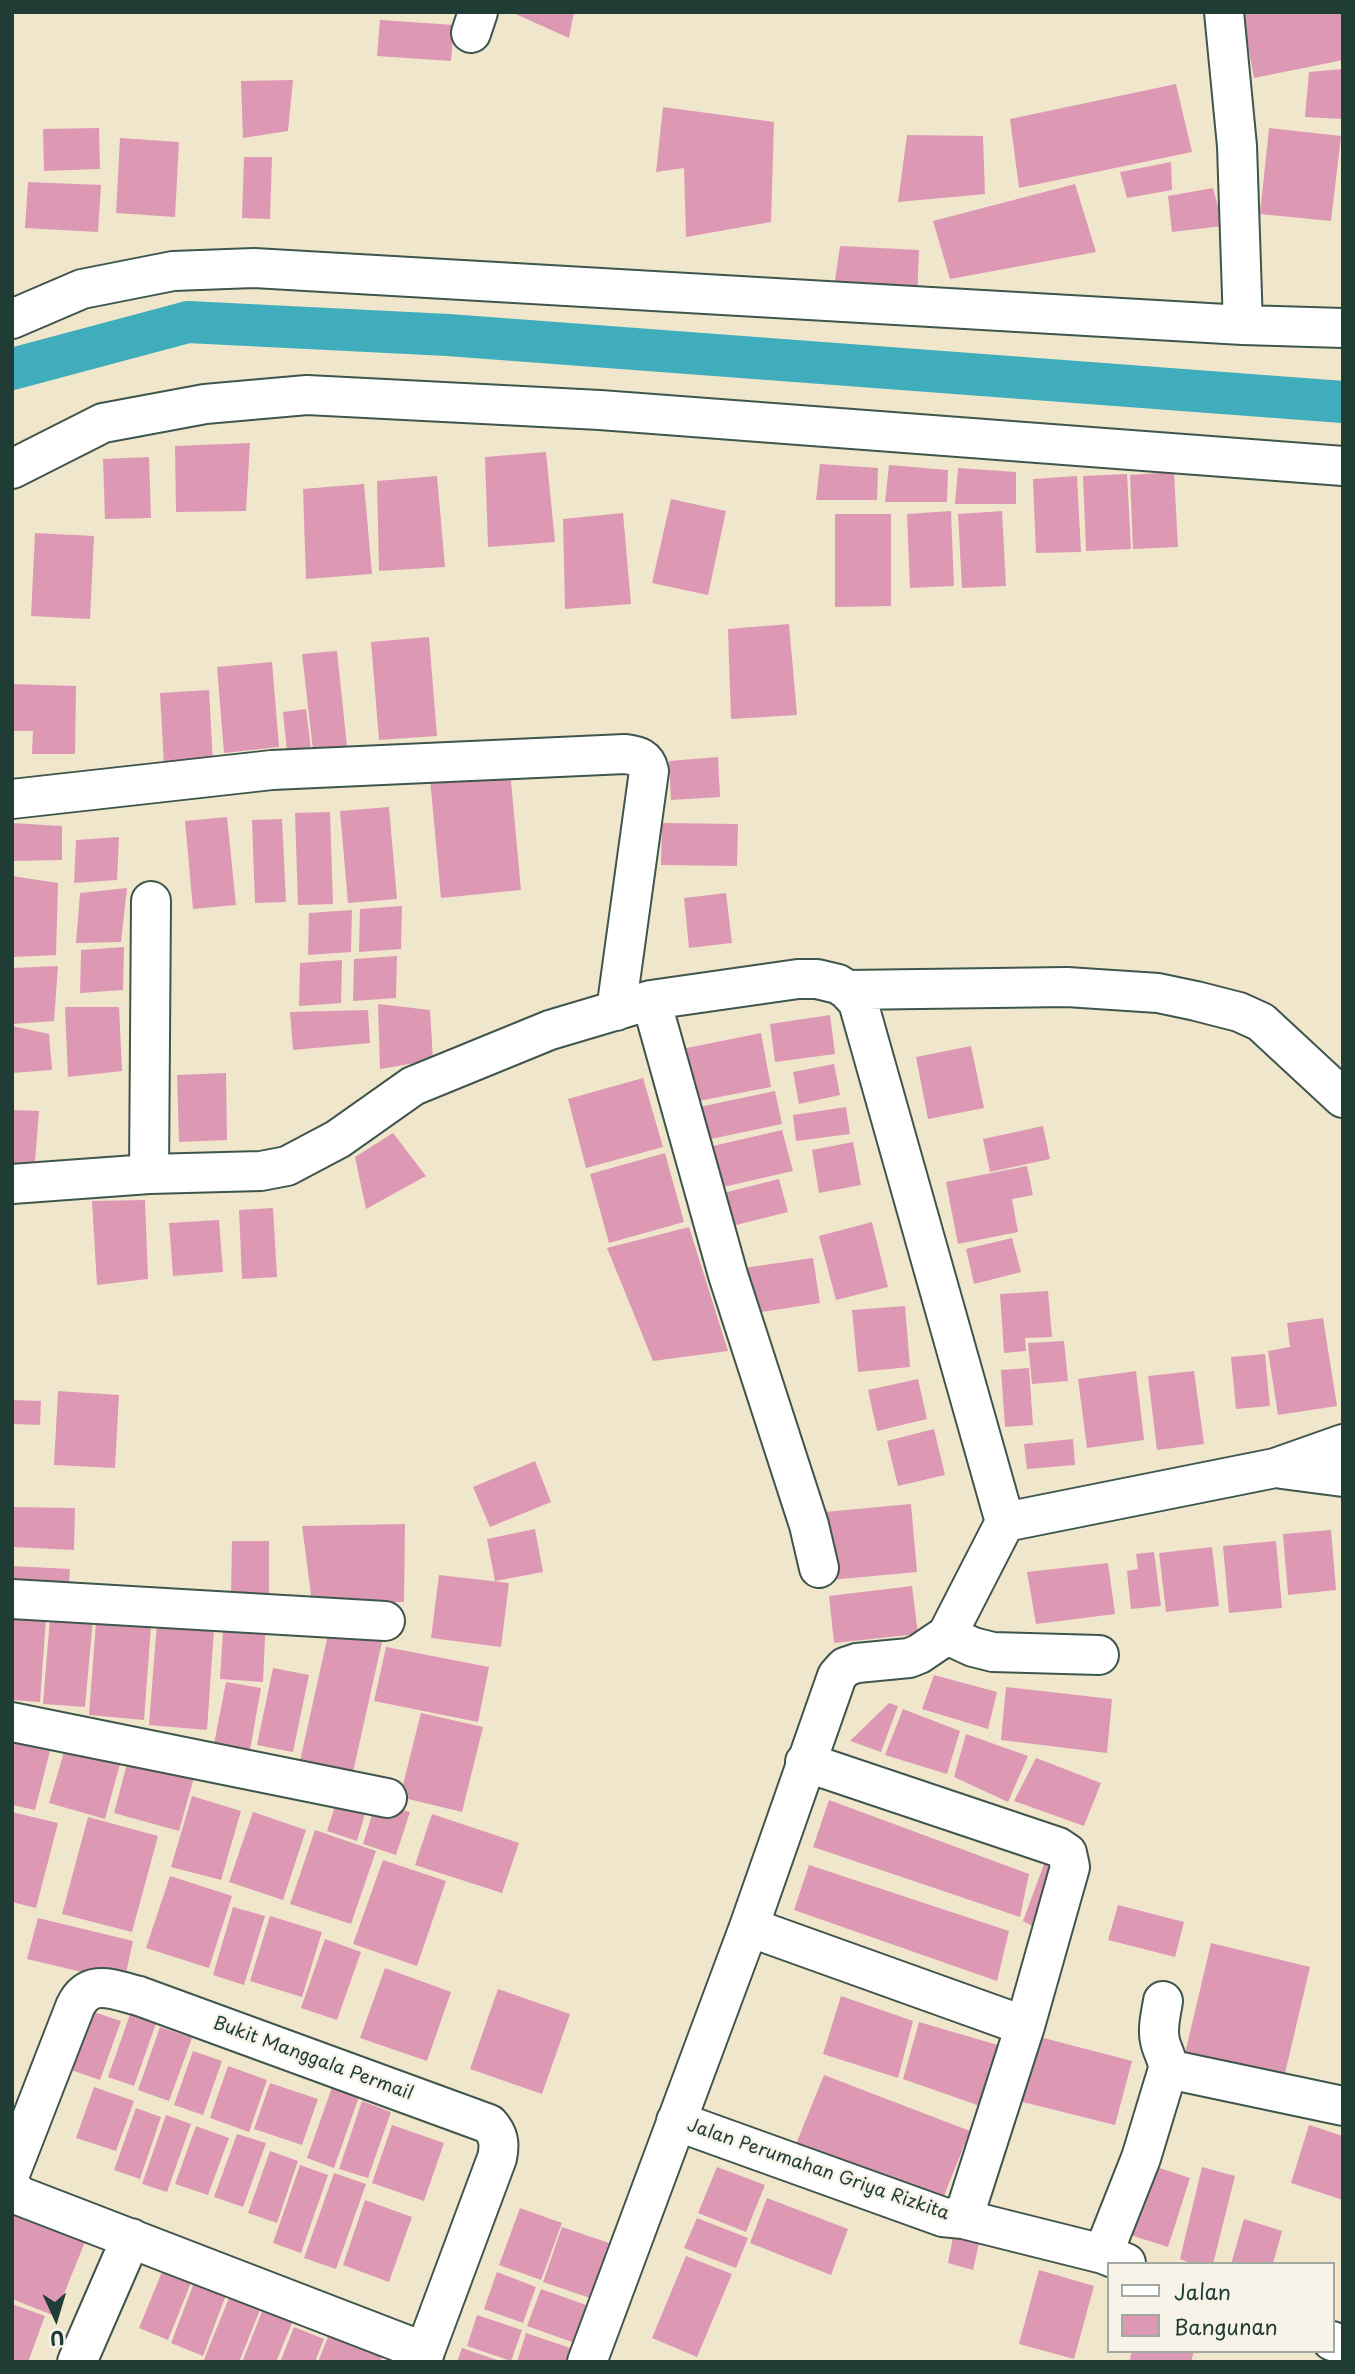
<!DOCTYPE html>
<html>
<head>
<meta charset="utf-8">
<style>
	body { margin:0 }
	#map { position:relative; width:1355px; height:2374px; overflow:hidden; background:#f0e6cc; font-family:"Playpen Sans",sans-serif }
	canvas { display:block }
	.frame { position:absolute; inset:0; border:14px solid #1f3d34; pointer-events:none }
	.legend { position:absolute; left:1107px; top:2262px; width:228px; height:91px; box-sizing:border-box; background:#f7f3e8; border:2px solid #a1aaa0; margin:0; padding:9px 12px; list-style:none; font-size:21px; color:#1f3d34 }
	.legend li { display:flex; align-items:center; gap:14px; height:35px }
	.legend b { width:35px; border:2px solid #a1aaa0 }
	.north { position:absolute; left:21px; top:2283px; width:70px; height:70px; -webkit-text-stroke:5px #f7f3e8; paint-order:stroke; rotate:176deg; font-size:19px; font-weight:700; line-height:28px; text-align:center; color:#1f3d34 }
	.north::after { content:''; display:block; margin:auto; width:24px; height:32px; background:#1f3d34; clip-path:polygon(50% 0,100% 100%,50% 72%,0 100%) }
</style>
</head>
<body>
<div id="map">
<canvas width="1355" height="2374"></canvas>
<div class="frame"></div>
<ul class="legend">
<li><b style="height:9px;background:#fff"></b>Jalan</li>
<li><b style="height:19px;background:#dd99b4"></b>Bangunan</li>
</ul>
<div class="north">U</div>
</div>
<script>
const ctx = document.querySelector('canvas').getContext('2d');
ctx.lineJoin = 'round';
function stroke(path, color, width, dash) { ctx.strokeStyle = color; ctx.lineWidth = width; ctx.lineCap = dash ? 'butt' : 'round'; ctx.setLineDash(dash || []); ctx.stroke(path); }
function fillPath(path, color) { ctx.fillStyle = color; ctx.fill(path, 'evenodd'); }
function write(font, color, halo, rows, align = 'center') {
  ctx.font = font + ' "Playpen Sans",sans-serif'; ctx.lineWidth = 5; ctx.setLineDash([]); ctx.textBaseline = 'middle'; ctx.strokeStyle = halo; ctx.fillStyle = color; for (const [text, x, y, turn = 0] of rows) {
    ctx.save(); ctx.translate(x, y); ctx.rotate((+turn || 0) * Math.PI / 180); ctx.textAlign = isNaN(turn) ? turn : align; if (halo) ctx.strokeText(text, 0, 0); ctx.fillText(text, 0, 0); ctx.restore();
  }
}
stroke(new Path2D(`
	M12,369L188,322L448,335L1343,402`), '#3fadbc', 42);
fillPath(new Path2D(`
	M511,12H574L569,38Z
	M1242,12H1343V60L1254,78Z
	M380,20L454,25L451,61L377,56Z
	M1343,69V119L1305,117L1309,72Z
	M293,80L288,131L243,138L241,81Z
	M1176,84L1192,152L1019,188L1010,119Z
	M663,107L774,122L771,222L686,237L684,168L656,172Z
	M99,128L100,169L44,171L43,129Z
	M1269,128L1341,136L1331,221L1260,214Z
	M907,135L983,136L985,194L898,202Z
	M120,138L179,142L175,217L116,213Z
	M244,157H272L270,219L242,218Z
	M1171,162L1172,190L1127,198L1120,172Z
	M28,182L101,185L98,232L25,228Z
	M1075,184L1096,252L950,279L933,221Z
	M1213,188L1223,226L1172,232L1168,196Z
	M840,246L919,250L917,299L833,295Z
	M250,443L246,511L176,512L175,446Z
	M546,452L555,542L488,547L485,457Z
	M149,457L151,518L105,519L103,459Z
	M820,464L878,468L877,500H816Z
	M889,465L948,470L947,502H885Z
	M958,468L1016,472V504H955Z
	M1174,472L1178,547L1133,549L1130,475Z
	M1127,474L1131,549L1086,551L1083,476Z
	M437,476L445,567L379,571L377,481Z
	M1077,476L1081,552L1036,553L1033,479Z
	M364,484L372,574L306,579L303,489Z
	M671,499L726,511L708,595L652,583Z
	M951,511L954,586L910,588L907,514Z
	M1002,511L1006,586L962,588L958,514Z
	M623,513L631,604L565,609L563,519Z
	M835,514H891V606L835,607Z
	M35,533L94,536L90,619L31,616Z
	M789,624L797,715L731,719L728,629Z
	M429,637L437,736L379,740L371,642Z
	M337,651L348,756L314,759L302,654Z
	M272,662L279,747L224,753L217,667Z
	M12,684L76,686L75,754H32L33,731H12Z
	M209,690L213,763L164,765L160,693Z
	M306,709L312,758L288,761L283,712Z
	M718,757L720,797L671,800L669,761Z
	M510,771L521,890L441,898L430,779Z
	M389,807L397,899L348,903L340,811Z
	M330,812L333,904L298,905L295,813Z
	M227,817L236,905L193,909L185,821Z
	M282,819L286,902L255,903L252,820Z
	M12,823L62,826V860L12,861Z
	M662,823L738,824L737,866L661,865Z
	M119,837L117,880L74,883L76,840Z
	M12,876L58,883L56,955L12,957Z
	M127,888L121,942L76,943L80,893Z
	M726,893L732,943L689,948L684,898Z
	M402,906L401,949L359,952L360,909Z
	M352,910L351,952L308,955L309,913Z
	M124,947L123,990L80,993L81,950Z
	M397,956L396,998L353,1001L354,959Z
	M342,960L341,1003L299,1006L300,963Z
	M58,966L54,1021L12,1024V968Z
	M378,1004L430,1010L433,1060L380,1069Z
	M65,1007H119L122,1071L68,1077Z
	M368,1010L370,1043L293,1050L290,1012Z
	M830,1015L835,1054L775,1062L770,1024Z
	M12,1026L49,1034L52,1070L12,1073Z
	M761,1033L771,1087L683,1104L672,1051Z
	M971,1046L984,1108L928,1119L916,1057Z
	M834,1064L840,1095L799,1104L793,1072Z
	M226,1073L227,1140L179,1142L177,1075Z
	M643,1078L663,1147L586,1168L568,1099Z
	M775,1091L782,1124L692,1143L685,1110Z
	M846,1107L850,1134L796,1141L793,1115Z
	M12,1110L39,1111L35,1162L12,1164Z
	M1043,1126L1050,1159L990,1172L983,1139Z
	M782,1130L793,1171L710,1190L700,1149Z
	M393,1133L426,1176L366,1209L355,1157Z
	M853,1142L861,1185L819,1193L812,1150Z
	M665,1153L684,1222L609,1243L590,1174Z
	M1027,1166L1033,1195L1012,1199L1018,1232L958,1244L946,1182Z
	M779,1179L788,1212L720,1229L711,1196Z
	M145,1200L148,1279L97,1285L92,1201Z
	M273,1208L277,1277L242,1279L239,1210Z
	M219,1220L223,1272L173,1276L169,1223Z
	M872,1222L888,1287L836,1300L819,1236Z
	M689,1227L728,1351L653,1361L607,1248Z
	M1012,1238L1021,1272L974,1284L966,1249Z
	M813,1258L820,1303L742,1315L736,1269Z
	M1048,1291L1052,1337L1025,1338L1026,1351L1004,1353L1000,1294Z
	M905,1306L910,1367L858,1372L852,1310Z
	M1323,1318L1337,1406L1278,1415L1268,1351L1290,1347L1287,1323Z
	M1064,1341L1068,1381L1032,1384L1028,1343Z
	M1265,1354L1270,1406L1236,1409L1231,1357Z
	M1029,1368L1033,1425L1005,1427L1001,1370Z
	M1136,1371L1144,1440L1087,1448L1078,1379Z
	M1194,1371L1204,1444L1157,1450L1148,1376Z
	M918,1379L927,1419L877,1431L868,1390Z
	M58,1391L119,1395L115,1468L54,1465Z
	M12,1400L41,1401L40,1425L12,1424Z
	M934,1429L945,1475L898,1486L887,1441Z
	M1073,1439L1075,1465L1027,1469L1024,1444Z
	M535,1461L551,1502L490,1527L473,1487Z
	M911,1504L917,1572L830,1580L824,1512Z
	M12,1507L75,1508L74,1550L12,1547Z
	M405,1524L404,1602H312L302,1526Z
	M535,1529L543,1572L495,1581L487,1539Z
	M1331,1530L1336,1590L1288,1595L1283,1534Z
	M232,1541H269V1593H231Z
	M1276,1541L1282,1608L1229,1613L1223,1546Z
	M1212,1547L1219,1606L1166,1612L1159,1553Z
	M1154,1552L1161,1606L1131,1609L1127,1571L1138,1569L1136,1554Z
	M1108,1563L1115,1614L1036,1624L1027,1572Z
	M12,1566L70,1569L68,1596H12Z
	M439,1575L509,1583L501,1647L431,1638Z
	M912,1586L918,1634L834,1643L829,1596Z
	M12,1602L47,1605L40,1702L12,1700Z
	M51,1605L94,1608L85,1707L43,1704Z
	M97,1609L152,1613L144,1720L89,1715Z
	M158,1610L215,1615L207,1730L149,1725Z
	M224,1614L266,1616L263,1682L220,1679Z
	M331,1621L384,1633L353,1772L300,1761Z
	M386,1647L489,1667L478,1722L374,1701Z
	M273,1668L309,1675L293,1752L257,1745Z
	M934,1675L997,1692L988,1729L922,1709Z
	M226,1682L261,1688L250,1750L214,1744Z
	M1006,1687L1112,1699L1107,1753L1001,1740Z
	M889,1703L898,1706L881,1752L850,1741Z
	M903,1709L960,1731L947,1774L885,1755Z
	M421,1713L483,1727L462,1812L400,1797Z
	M966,1734L1028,1756L1008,1802L954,1777Z
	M12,1742L50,1751L35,1810L12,1805Z
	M66,1745L121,1760L105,1819L49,1803Z
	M129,1756L195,1774L179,1831L114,1813Z
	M1036,1758L1101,1783L1084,1826L1014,1801Z
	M340,1791L369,1800L357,1841L327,1831Z
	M192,1796L241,1811L221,1880L171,1867Z
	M829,1800L1029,1874L1020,1917L813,1847Z
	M376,1802L410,1812L396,1855L363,1844Z
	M12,1812L58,1823L36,1908L12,1902Z
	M253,1812L306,1830L283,1900L229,1882Z
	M432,1814L519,1843L502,1893L415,1865Z
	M88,1817L158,1836L132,1932L62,1914Z
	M315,1830L376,1851L351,1924L290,1904Z
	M1046,1859L1066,1868L1042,1931L1023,1921Z
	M383,1860L446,1881L417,1966L353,1944Z
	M809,1865L1009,1931L997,1981L794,1910Z
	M170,1876L232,1896L209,1968L146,1948Z
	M1118,1905L1184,1922L1175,1957L1108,1940Z
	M233,1907L265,1916L244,1985L213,1975Z
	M270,1916L322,1932L302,1997L250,1981Z
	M38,1918L133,1941L124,1982L27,1959Z
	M325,1939L361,1952L337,2020L301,2008Z
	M1211,1943L1310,1967L1282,2086L1183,2062Z
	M385,1968L451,1992L427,2061L360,2038Z
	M498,1989L570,2014L542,2094L470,2069Z
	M841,1996L913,2021L898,2078L823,2054Z
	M133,2006L159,2015L134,2086L108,2077Z
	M88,2010L121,2021L100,2080L68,2069Z
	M919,2022L1001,2046L980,2106L903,2079Z
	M160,2027L192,2038L169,2101L138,2090Z
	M1036,2036L1132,2061L1115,2125L1019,2101Z
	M193,2051L222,2061L203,2115L174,2105Z
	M228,2066L267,2080L249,2132L210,2118Z
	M824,2075L970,2131L942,2201L796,2144Z
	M335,2079L362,2088L334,2168L307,2158Z
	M270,2083L318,2099L302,2145L254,2129Z
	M94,2087L134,2101L116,2151L76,2138Z
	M362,2101L391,2112L368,2178L339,2169Z
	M136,2108L161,2117L140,2179L114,2170Z
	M166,2115L191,2124L167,2192L142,2184Z
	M392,2125L444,2143L424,2201L372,2183Z
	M1309,2125L1343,2136V2200L1291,2183Z
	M196,2126L229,2138L208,2195L175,2184Z
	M237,2134L266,2143L243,2207L214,2197Z
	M270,2151L298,2161L277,2223L248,2213Z
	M1147,2164L1190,2178L1168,2247L1124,2233Z
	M300,2165L328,2175L301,2253L273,2243Z
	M717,2167L765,2185L746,2232L698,2213Z
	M1202,2167L1235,2176L1213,2264H1193L1180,2259Z
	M334,2173L366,2184L336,2269L304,2258Z
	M767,2198L848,2229L831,2275L750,2243Z
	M365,2200L412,2217L389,2282L343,2265Z
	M12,2202L89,2232L55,2316L12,2299Z
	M520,2208L562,2223L541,2280L499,2265Z
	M697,2218L748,2238L736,2268L684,2248Z
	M1244,2219L1282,2231L1273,2264H1231Z
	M562,2227L609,2243L590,2298L543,2282Z
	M955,2227L981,2234L973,2270L948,2263Z
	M686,2256L732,2274L697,2357L652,2338Z
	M168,2257L197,2268L168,2340L139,2328Z
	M1039,2270L1094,2286L1074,2359L1019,2344Z
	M497,2272L536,2287L523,2323L484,2309Z
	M197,2275L229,2287L203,2356L171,2343Z
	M233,2288L264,2300L239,2362H203Z
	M541,2289L589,2306L575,2343L527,2326Z
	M269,2294L299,2306L276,2362H242Z
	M12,2304L45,2316L28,2362H12Z
	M477,2315L522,2330L511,2361L467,2346Z
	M334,2322L387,2344L380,2362H318Z
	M294,2327L324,2339L315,2362H280Z
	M526,2333L573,2349L569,2362H517Z
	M462,2348L500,2361V2362H457Z
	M1132,2351H1194L1191,2362H1129Z`), '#dd99b4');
const minor = new Path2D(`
	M1224,12L1237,146L1243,325
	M471,33L478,12
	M12,319L82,289L173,271L254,268L1243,325L1343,328
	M12,469L103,423L205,404L307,395L600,410L1343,466
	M12,799L272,770L625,754C638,756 646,757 649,771L616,1011
	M847,990L1067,987L1158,993L1196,1001L1239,1012L1261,1022L1343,1098
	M651,1000L728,1275L809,1525L819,1568
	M149,1174L151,901
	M12,1184L149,1174L261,1171L287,1166L338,1139L413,1086L550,1030L651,1000L798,979H817L838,984L847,990L858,1002L1005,1522
	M1282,1469L1343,1477
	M1005,1522L1275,1468L1343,1444
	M12,1599L385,1621
	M947,1635L973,1647L993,1652L1099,1655
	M12,1722L387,1798
	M805,1762L1058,1847L1067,1853L1070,1867L1025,2026
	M1168,2069L1343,2106
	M676,2121L943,2217L963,2219L1025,2026L749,1927
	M12,2169L75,2007C89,1977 114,1990 139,1996L489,2124C499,2135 500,2144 497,2158L421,2362
	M12,2188L20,2196L425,2352
	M963,2219L1103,2254L1126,2263
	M1103,2254L1141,2158L1168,2069C1168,2058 1162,2051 1160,2041C1157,2028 1161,2014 1163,2001
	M1332,2341L1343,2345
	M77,2362L131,2238
	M587,2362L749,1927L837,1676L845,1667L857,1663L909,1658L919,1654L947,1635L1005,1522`);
stroke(minor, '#3e564b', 42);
stroke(minor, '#fff', 38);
write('18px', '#1f3d34', '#f7f3e8', [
	["Bukit Manggala Permail",313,2059,20],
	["Jalan Perumahan Griya Rizkita",818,2170,19]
]);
</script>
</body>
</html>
